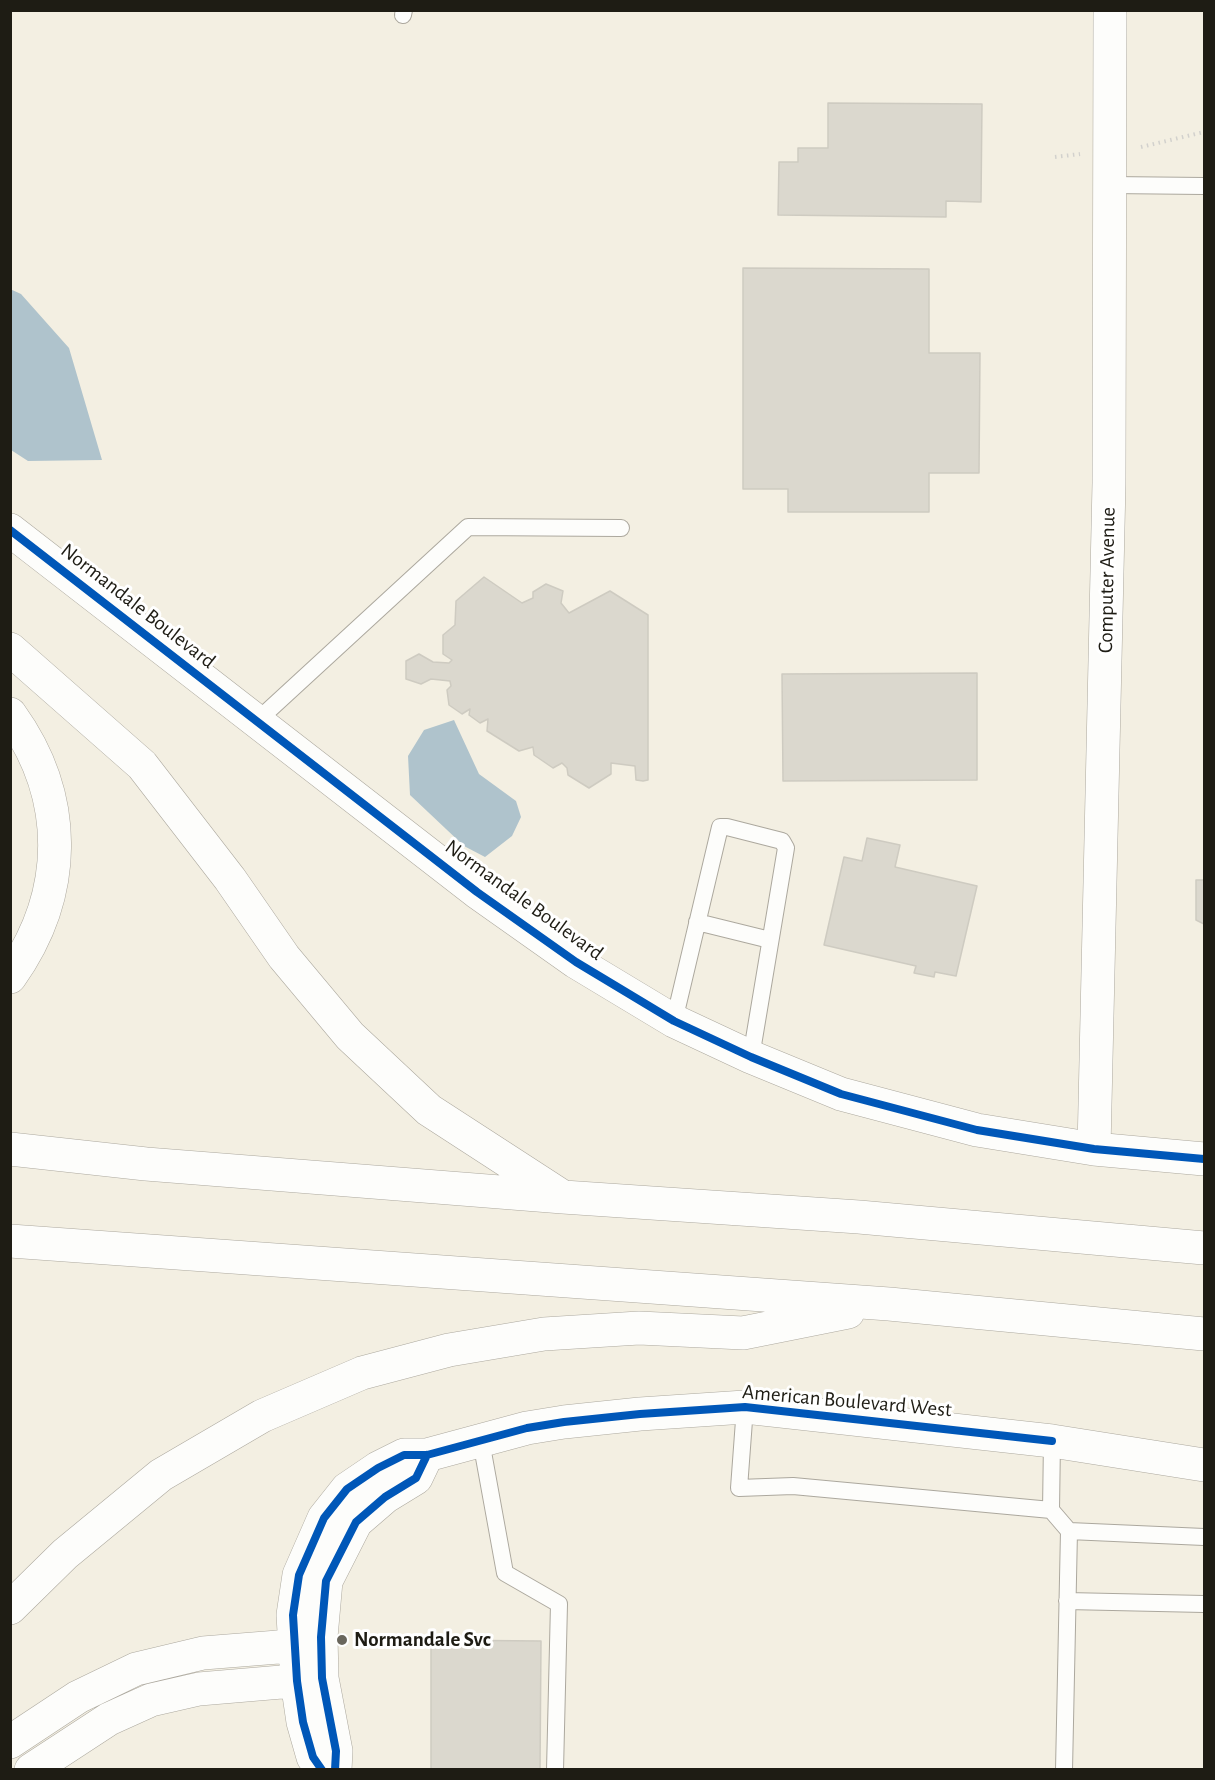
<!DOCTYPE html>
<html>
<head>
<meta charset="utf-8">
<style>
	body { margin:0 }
	#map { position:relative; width:1215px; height:1780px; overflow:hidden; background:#f3efe2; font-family:"Alegreya Sans",sans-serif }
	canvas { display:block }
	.frame { position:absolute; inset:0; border:12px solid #1e1c14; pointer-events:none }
</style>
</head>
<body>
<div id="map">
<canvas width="1215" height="1780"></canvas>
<div class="frame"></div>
</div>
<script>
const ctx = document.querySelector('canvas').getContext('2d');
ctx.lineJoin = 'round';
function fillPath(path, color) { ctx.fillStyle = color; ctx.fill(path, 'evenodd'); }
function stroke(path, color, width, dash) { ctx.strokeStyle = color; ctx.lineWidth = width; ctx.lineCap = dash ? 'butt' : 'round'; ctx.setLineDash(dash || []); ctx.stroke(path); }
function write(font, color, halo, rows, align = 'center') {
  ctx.font = font + ' "Alegreya Sans",sans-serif'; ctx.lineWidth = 6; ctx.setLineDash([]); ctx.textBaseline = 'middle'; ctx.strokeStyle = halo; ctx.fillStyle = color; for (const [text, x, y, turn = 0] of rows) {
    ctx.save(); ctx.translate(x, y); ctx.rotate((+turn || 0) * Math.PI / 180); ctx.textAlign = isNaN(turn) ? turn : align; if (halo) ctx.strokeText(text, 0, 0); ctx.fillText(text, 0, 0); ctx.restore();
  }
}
fillPath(new Path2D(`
	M10,289L21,294L69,348L102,460L28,461L11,450Z
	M454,720L479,774L516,801L521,817L512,836L485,857L464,846L410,795L408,756L424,730Z`), '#afc3cc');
const building = new Path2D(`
	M828,103L982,104L981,202L946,201V217L778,215L779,162H798V148H828Z
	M743,268L929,269V353H980L979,473H929V512H788V489H743Z
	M484,577L522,603L533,598V592L546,584L563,591L561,603L569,613L610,591L648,615V780L643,781L636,780L635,766L611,763V774L589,788L568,775L567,768L562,763L553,768L534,755L533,747L519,751L487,731L488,719L480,723L469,715L470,709L462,714L449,705L447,690L451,686L450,681L431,679L421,684L406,679V661L419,654L433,662L449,663L452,660L443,654V635L455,625L456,601Z
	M977,673V780L783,781L782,674Z
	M867,838L900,845L895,867L977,886L956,976L935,972L934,977L914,973L916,966L824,945L844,857L862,861Z
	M1196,880H1204V924L1196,920Z
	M431,1640L541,1641L540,1770H431Z`);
fillPath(building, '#dbd8ce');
stroke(building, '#cecbc1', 1.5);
const lane = new Path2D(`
	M403,15L404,10
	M1110,185L1204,186
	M257,721L468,527L621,528
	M697,922L770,940
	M674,1021L720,827H727L782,841L786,848L751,1057
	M745,1407L739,1488L793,1486L1051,1510L1069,1531L1064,1770
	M481,1441L505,1573L559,1604L555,1770
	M1051,1510L1052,1441
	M1069,1531L1204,1537
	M1067,1601L1204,1604`);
const secondary = new Path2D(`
	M10,530L477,892L576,962L674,1021L751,1057L841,1094L977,1130L1094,1149L1204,1159
	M1094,1149L1109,483L1110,10
	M10,1742L78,1697L136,1669L203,1653L316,1644
	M31,1770L109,1719L151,1700L199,1689L317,1679
	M322,1770L313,1757L303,1722L297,1681L293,1615L299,1575L324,1518L347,1489L378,1468L404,1455H427L527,1428L564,1422L640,1414L745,1407L1052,1441L1204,1465
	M335,1770L336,1751L322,1678L321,1637L326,1581L356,1522L385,1497L416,1478L427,1455`);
const highway = new Path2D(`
	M10,649L142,765L230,879L284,957L350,1036L429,1110L560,1195
	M10,714C70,797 69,894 10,977
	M10,1149L146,1164L563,1197L859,1217L1204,1248
	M10,1241L889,1304L1204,1334
	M10,1608L65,1554L161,1475L262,1416L362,1373L449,1350L544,1334L639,1328L743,1333L848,1312`);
stroke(lane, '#aca89e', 18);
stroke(secondary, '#aca89e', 34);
stroke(highway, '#aca89e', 34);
stroke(new Path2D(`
	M1141,147L1204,132
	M1055,157L1080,154`), '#d2d1cd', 4, [1.5, 4.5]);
stroke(lane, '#fdfdfb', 16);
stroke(secondary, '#fdfdfb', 33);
stroke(highway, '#fdfdfb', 33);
stroke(new Path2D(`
	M10,530L477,892L576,962L674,1021L751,1057L841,1094L977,1130L1094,1149L1204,1159
	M322,1770L313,1757L303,1722L297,1681L293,1615L299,1575L324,1518L347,1489L378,1468L404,1455H427L527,1428L564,1422L640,1414L745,1407L1052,1441
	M335,1770L336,1751L322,1678L321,1637L326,1581L356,1522L385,1497L416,1478L427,1455`), '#0057b8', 8);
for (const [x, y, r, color] of [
	[342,1640,6,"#69665c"]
]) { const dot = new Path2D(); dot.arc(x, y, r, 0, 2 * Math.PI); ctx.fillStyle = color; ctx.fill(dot); stroke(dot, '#fff', 2); }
write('21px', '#1e1c14', '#fff', [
	["Computer Avenue",1107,580,-89],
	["Normandale Boulevard",138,606,38],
	["Normandale Boulevard",524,900,36],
	["American Boulevard West",847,1401,5]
]);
write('bold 21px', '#1e1c14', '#fff', [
	["Normandale Svc",354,1640]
], 'left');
</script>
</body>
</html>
